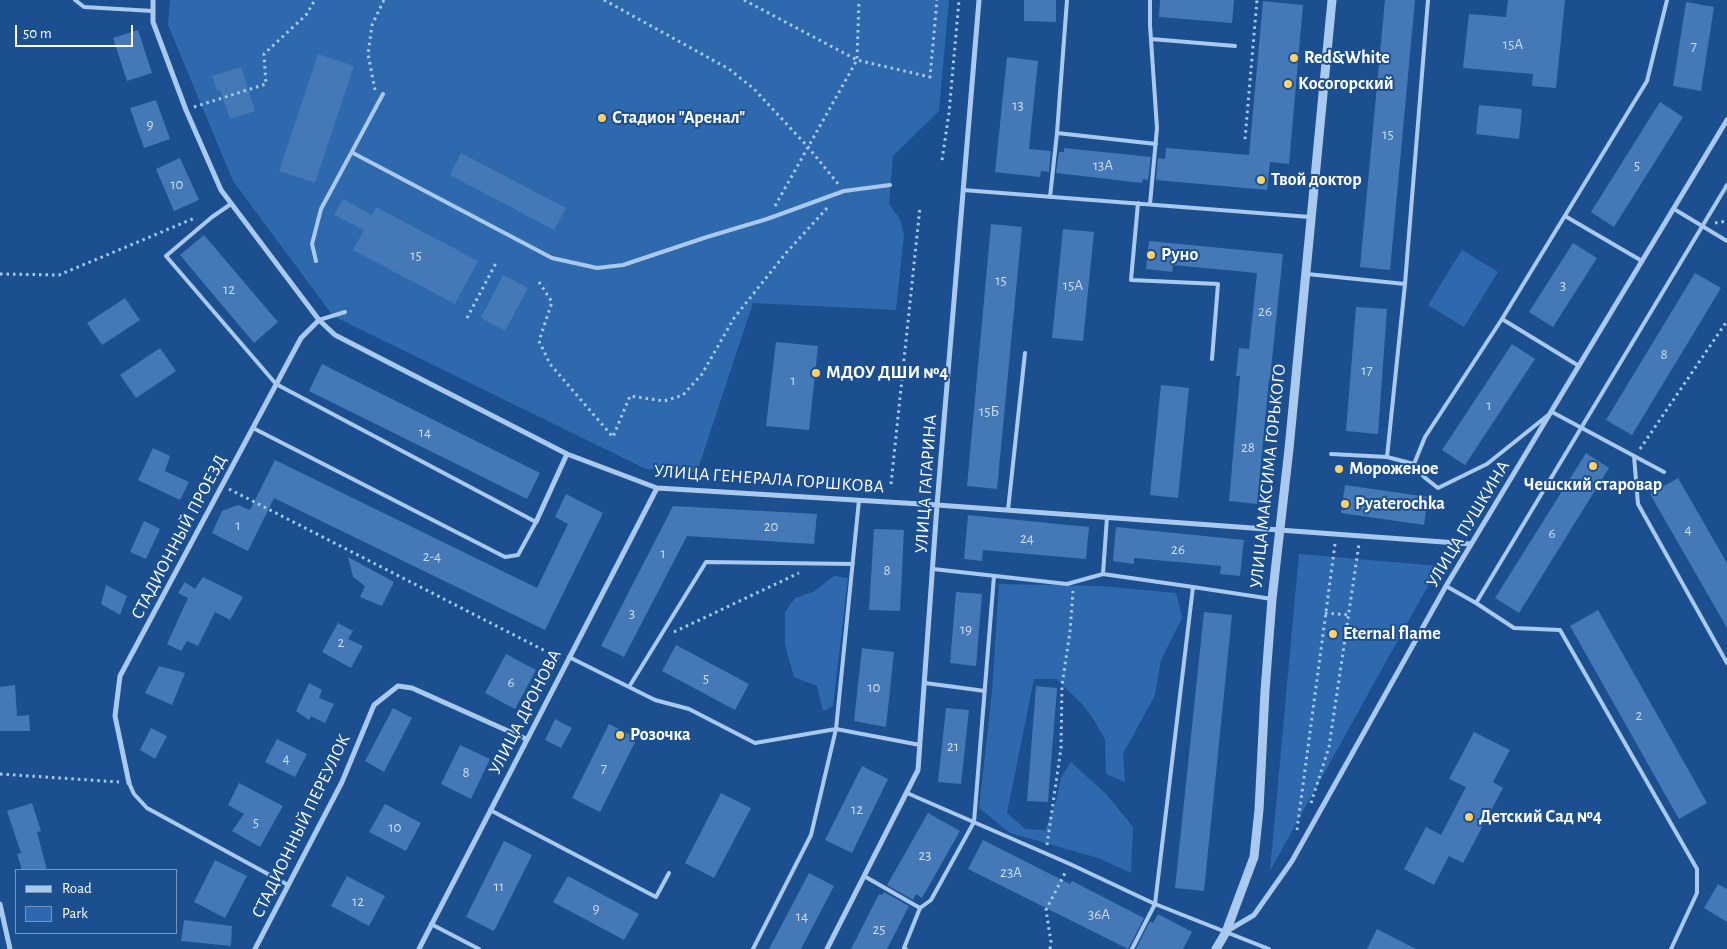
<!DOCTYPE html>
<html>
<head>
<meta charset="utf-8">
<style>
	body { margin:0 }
	#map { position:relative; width:1727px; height:949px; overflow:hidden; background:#1b4f8f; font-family:"Alegreya Sans",sans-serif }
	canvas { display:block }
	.legend { position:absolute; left:15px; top:869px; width:162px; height:65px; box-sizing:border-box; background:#1b4f8f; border:1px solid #7695bc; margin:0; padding:6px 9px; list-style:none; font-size:15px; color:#fff }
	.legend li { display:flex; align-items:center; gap:10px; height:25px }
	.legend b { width:25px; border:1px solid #7695bc }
	.scale { position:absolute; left:15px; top:25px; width:118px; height:22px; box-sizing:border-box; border:2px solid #fff; border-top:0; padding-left:6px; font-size:15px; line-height:18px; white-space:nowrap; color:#fff; -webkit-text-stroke:4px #1b4f8f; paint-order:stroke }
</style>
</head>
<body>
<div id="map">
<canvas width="1727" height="949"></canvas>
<ul class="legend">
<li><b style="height:6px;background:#a9c9ee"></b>Road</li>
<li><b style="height:14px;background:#2e69ad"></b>Park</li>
</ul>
<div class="scale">50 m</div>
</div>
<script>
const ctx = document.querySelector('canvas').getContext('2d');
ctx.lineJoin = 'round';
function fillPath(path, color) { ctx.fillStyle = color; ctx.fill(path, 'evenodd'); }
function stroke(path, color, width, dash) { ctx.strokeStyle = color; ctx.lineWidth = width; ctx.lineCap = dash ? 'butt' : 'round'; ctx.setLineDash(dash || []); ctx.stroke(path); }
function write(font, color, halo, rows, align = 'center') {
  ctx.font = font + ' "Alegreya Sans",sans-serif'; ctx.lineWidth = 4; ctx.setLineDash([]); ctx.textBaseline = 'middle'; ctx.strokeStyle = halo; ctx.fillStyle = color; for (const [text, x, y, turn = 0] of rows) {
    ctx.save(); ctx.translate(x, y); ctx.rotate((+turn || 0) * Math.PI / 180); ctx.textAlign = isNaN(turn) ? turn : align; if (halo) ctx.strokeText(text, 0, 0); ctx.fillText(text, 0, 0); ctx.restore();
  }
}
fillPath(new Path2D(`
	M170,0H949L939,111L893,156L889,204L900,219L904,234L896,310L753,303L697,472L646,469L333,316L233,181L168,25Z
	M1462,250L1498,272L1464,327L1428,305Z
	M1299,554L1439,566L1270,871Z
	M834,576L848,578L833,706L823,711L817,686L794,677L785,645V612L795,598L813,592Z
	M999,584L1100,586L1176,593L1182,618L1161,660L1155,695L1123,754L1125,782L1106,774L1105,739L1092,717L1081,703L1056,679H1034L1007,813L1025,829L1045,830L1056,802L1061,777L1071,762L1107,795L1133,827L1131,873L1098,858L1010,833L979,808L992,692Z`), '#2e69ad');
fillPath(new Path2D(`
	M1024,0H1056V22L1024,21Z
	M1160,0H1234L1232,23L1159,17Z
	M1385,0H1415L1390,270L1360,267Z
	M1508,0H1565L1556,88L1532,86L1533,74L1463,68L1469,14L1506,17Z
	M1263,1L1303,5L1289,164L1270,162L1267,190L1156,180L1158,158L1165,159L1166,148L1249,155Z
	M1686,2L1714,7L1701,91L1673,86Z
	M138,30L152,73L127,81L113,38Z
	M318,54L354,66L315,183L279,171Z
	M1007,57L1038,61L1029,149L1051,151L1049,172L1041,171L1040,177L995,172Z
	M241,67L255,111L230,119L220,90L217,91L212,76Z
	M156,100L170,139L144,148L130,108Z
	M1660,102L1683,117L1614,227L1591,212Z
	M1479,105L1522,109L1519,139L1476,134Z
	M1064,148L1151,157L1148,180L1143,179L1142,183L1056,173L1059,152H1064Z
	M461,153L566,208L554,230L450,175Z
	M180,158L199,200L174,211L156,169Z
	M343,199L372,215L376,207L478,261L455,304L353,250L364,230L334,215Z
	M991,224L1022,227L997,489L967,486Z
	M1063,229L1094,232L1083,341L1052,338Z
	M204,235L278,322L254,343L180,255Z
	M1149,241L1283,254L1270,379H1269L1257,504L1229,501L1240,376H1236L1239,348L1249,349L1257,273L1173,265L1172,272L1146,269Z
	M1573,243L1597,258L1553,327L1529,312Z
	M1695,273L1721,288L1632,435L1606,420Z
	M503,275L528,288L505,331L481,318Z
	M125,298L140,320L102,345L87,323Z
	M1356,307L1387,309L1378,434L1346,431Z
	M776,342L818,346L809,430L766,426Z
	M1512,344L1535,359L1465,465L1442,450Z
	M160,348L176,371L136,398L120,375Z
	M322,364L540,473L527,499L309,391Z
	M1161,385L1189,388L1178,498L1150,495Z
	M153,448L170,456L165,471L189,482L180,500L138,480Z
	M1586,453L1609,468L1519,613L1495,598Z
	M275,460L537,588L568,524L555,517L566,494L603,513L545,630L274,498L248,551L212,533L222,511L238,505L250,510Z
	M1678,478L1727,563V628L1650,494Z
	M1345,485L1428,497L1424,525L1341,513Z
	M673,506L817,514L814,544L687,536L624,657L601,646Z
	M968,515L1089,527L1086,559L983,550L982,561L964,559Z
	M144,521L160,529L146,559L130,552Z
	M1116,527L1244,540L1240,576L1220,574L1221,566L1134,558V564L1113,561Z
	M874,529L904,530L900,611L869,610Z
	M348,557L394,582L382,606L360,597L365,586L353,577Z
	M203,577L243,597L230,620L215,612L198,646L187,641L181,651L167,644L188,598L178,593L185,582L195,589Z
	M106,585L127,596L120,615L101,604Z
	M956,592L982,594L976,666L950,663Z
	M1598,610L1707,803L1679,819L1570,626Z
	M1204,612L1232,615L1204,891L1175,888Z
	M338,623L353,631L348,639L363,646L351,668L322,652Z
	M676,645L749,684L735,710L662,671Z
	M862,648L894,652L886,727L854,721Z
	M506,654L536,670L515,709L485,693Z
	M159,666L185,673L172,705L145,693Z
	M309,683L322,690L319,698L334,704L325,723L311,716L309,720L296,711Z
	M15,685L17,716L29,715L30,731H0V687Z
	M1036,686L1057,688L1048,802L1027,801Z
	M393,708L412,718L384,772L365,761Z
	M946,708L969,710L961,784L938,782Z
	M555,719L572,728L561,748L545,740Z
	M609,724L637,738L600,812L572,798Z
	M151,728L167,736L155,759L140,750Z
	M1474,732L1510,750L1493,782L1503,788L1463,863L1449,856L1434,885L1404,869L1426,827L1441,835L1466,787L1449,779Z
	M277,739L307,754L295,777L265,762Z
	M460,745L490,759L471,799L441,784Z
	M862,766L888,779L852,853L825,840Z
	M239,783L283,806L260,847L232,831L244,814L228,805Z
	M721,793L751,808L714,878L685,863Z
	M32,803L41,831L37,832L47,870H22L17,854L21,853L7,811Z
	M385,804L421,823L406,851L369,832Z
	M928,813L960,831L922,898L916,894L913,900L887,885Z
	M983,840L1070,884L1072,881L1144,918L1128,949L968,869Z
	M504,841L532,855L494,931L466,917Z
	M215,860L247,876L225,918L194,902Z
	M809,873L834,886L801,949H769Z
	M347,876L385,896L369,926L331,906Z
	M568,876L639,914L624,940L553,902Z
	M1718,884L1727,889V922L1704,908Z
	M884,892L909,906L887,949H851L879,894L882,895Z
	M1158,914L1192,932L1183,949H1136L1150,921L1153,923Z
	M184,920L232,926L231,946L181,941Z
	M1377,929L1416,949H1367Z`), '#4478b7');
stroke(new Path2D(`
	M604,0L729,69L754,89L808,147L839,185
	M744,0L857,60L930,77L937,0
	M375,90L368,54L372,25L384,0
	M194,107L266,84L264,54L306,15L315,0
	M1245,139L1257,0
	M942,160L949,113L959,0
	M775,206L857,60L859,0
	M1715,223L1727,221
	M0,274L59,275L195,218
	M539,282L552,302L539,341L550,364L613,437L630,396L664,401L683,395L702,374L734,318L786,253L828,207
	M467,318L496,263
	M1640,449L1727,321
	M891,484L920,207
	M229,489L559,658
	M1325,613L1349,615
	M674,632L799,573
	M0,774L119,782
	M1311,803L1329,747L1359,544
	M1297,830L1335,544
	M1047,845L1061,748L1062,685L1070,632L1073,591
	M1050,949L1051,942L1046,910L1066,871`), '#a9c9ee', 3, [2.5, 4]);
stroke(new Path2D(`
	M75,0L84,7L153,11
	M1150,0V25L1157,128L1150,204
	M1151,39L1235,46
	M1057,133L1067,0
	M353,153L552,258L597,268L623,265L707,237L767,219L844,191L890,185
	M963,190L1310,217
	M1050,197L1057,133L1156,144
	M1138,203L1131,280L1218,284L1212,359
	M231,204L212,217L166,256L276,384L536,522L518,555L505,557L253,428
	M1674,209L1727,241
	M1565,216L1642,261
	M316,261L312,244L321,209L383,94
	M1307,274L1405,284
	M1502,319L1579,366
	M319,320L345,312
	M1331,454L1387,457L1414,464L1424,477L1438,488L1487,464L1552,412L1664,472
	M1634,456L1638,504L1727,663
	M1387,457L1405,284L1428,0
	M1414,464L1425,437L1502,319L1647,81L1667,0
	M1008,510L1025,353
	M1107,517L1103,574L1193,587
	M933,569L1067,584L1103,574
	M1446,586L1476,603L1727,185
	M1476,603L1514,628L1560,630L1697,869V893L1671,949
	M569,657L655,700L689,709L755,743L836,729L920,745
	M925,683L985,691
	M629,687L706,562L853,564
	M129,783L134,794L147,808L288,885
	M907,793L1070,864L1155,904L1269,949
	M490,810L656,897L669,873
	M864,876L920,908L904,948L906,949
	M920,908L931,900L974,822L994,576
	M431,924L479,949
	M753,949L811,835L836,729L859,500
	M1132,949L1155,904L1193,587L1272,599`), '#a9c9ee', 4);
stroke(new Path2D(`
	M153,0V22L186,110L221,190L319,320L335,335L567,454L657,488L937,505L1471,544
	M536,522L567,454
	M129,783L115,716L120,676L301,338L319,320
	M0,904L10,949
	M1227,931L1254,915L1292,861L1446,586L1727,120
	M255,949L342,782L374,705L398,686L412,688L526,739
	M419,949L657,488
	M827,949L918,770L937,505L979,0`), '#a9c9ee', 5);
stroke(new Path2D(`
	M1216,949L1226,932L1254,857L1259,810L1265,691L1272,599L1289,449L1332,0`), '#a9c9ee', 9);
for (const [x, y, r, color] of [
	[1294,58,5,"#ffd166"],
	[1288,84,5,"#ffd166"],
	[602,118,5,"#ffd166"],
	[1261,180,5,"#ffd166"],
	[1151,255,5,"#ffd166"],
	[816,373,5,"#ffd166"],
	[1593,466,5,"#ffd166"],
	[1339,469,5,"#ffd166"],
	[1345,504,5,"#ffd166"],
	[1333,634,5,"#ffd166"],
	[620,735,5,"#ffd166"],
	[1469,817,5,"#ffd166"]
]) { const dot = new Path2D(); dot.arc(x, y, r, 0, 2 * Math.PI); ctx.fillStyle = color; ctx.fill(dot); stroke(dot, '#1b4f8f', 2); }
write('15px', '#d0dded', null, [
	["15А",1513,44],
	["7",1694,46],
	["13",1018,105],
	["9",150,124],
	["15",1388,134],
	["13А",1103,165],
	["5",1637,165],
	["10",177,184],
	["15",416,255],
	["15",1001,280],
	["15А",1073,285],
	["3",1563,285],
	["12",229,289],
	["26",1265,311],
	["8",1664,354],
	["17",1367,370],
	["1",793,380],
	["1",1489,405],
	["15Б",989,411],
	["14",425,432],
	["28",1248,447],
	["1",238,525],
	["20",771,526],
	["4",1688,529],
	["6",1552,533],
	["24",1027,538],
	["26",1178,549],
	["1",663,553],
	["2-4",432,556],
	["8",887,570],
	["3",632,613],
	["19",966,629],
	["2",341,642],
	["5",706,678],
	["6",511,682],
	["10",874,687],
	["2",1639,715],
	["21",953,746],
	["4",286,758],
	["7",604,768],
	["8",466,772],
	["12",857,809],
	["5",256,822],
	["10",395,827],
	["23",925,855],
	["23А",1011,872],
	["11",499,886],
	["12",358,901],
	["9",596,908],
	["36А",1099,914],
	["14",802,916],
	["25",879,929]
]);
write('bold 18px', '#fff', '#1b4f8f', [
	["Red&White",1304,58],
	["Косогорский",1298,84],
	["Стадион \"Аренал\"",612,118],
	["Твой доктор",1271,180],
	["Руно",1161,255],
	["МДОУ ДШИ №4",826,373],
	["Мороженое",1349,469],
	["Чешский старовар",1593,485,"center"],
	["Pyaterochka",1355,504],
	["Eternal flame",1343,634],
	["Розочка",630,735],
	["Детский Сад №4",1479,817]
], 'left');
write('18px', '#fff', '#1b4f8f', [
	["УЛИЦА МАКСИМА ГОРЬКОГО",1268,476,-84],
	["УЛИЦА ГЕНЕРАЛА ГОРШКОВА",769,479,4],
	["УЛИЦА ГАГАРИНА",926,484,-86],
	["УЛИЦА ПУШКИНА",1468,524,-59],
	["СТАДИОННЫЙ ПРОЕЗД",179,537,-62],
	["УЛИЦА ДРОНОВА",525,712,-63],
	["СТАДИОННЫЙ ПЕРЕУЛОК",301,826,-64]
]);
</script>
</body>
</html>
